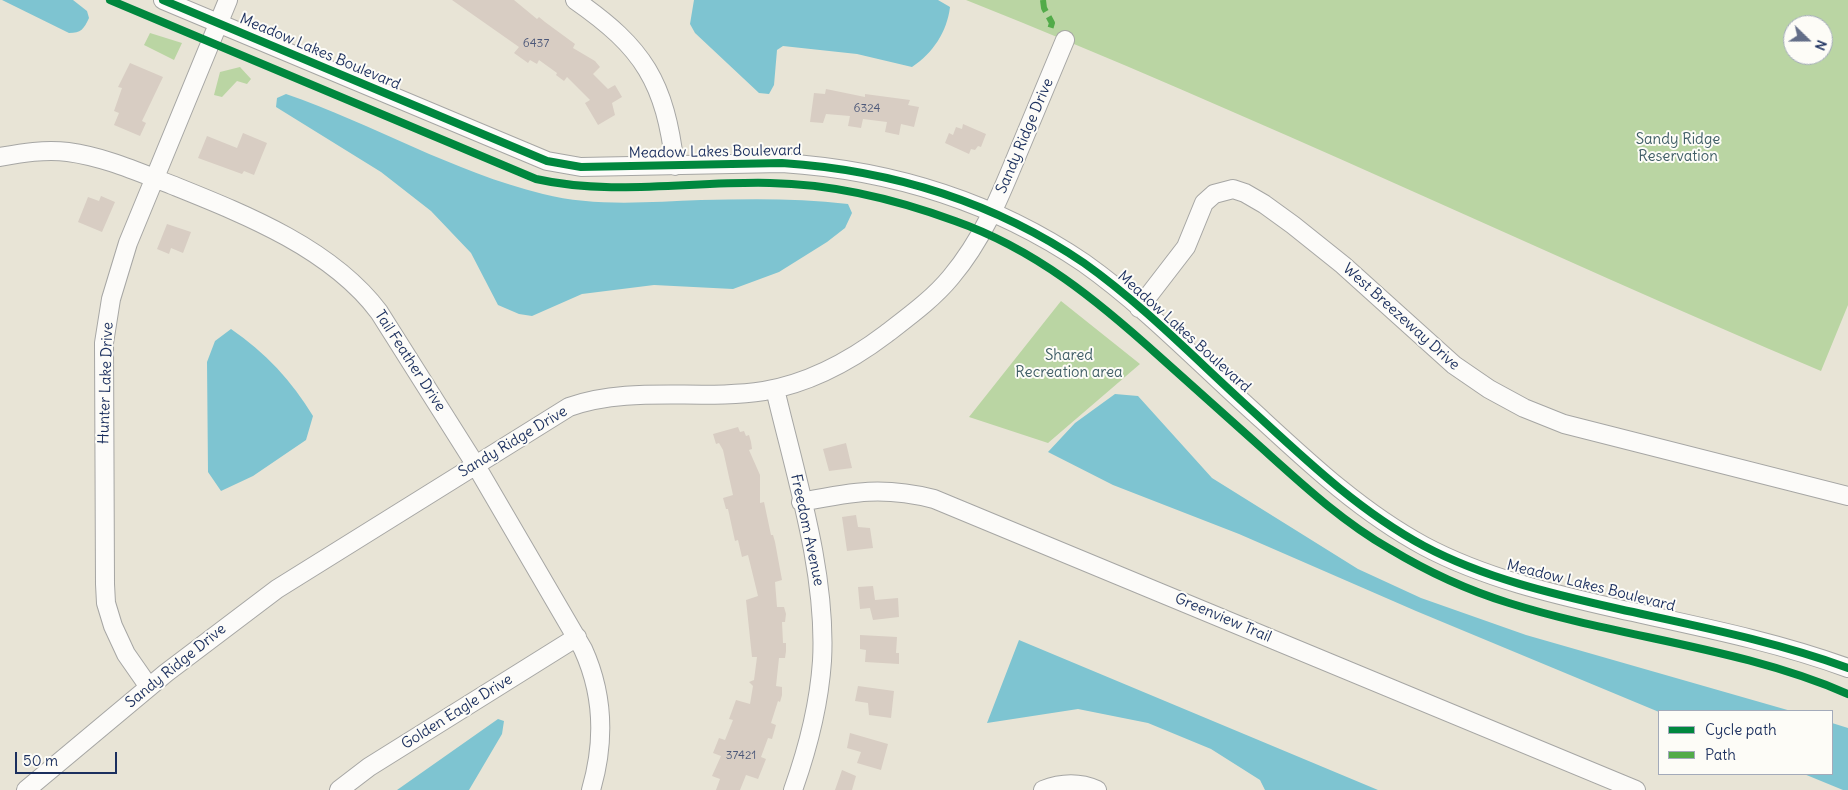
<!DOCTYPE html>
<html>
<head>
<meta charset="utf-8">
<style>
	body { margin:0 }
	#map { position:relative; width:1848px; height:790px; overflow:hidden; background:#e8e4d6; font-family:Delius,sans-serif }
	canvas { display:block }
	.legend { position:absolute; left:1658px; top:710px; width:175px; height:65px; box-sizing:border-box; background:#fdfcf7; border:1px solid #a3aaba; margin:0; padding:6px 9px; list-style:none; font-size:15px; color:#1b2f5e }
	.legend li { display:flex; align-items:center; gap:10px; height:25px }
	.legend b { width:25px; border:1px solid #a3aaba }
	.north { position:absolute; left:1783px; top:15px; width:50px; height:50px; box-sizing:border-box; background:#fdfcf7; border:1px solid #a3aaba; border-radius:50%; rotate:112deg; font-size:14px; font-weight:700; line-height:20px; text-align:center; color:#1b2f5e }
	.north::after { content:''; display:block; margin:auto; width:18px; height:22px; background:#636e88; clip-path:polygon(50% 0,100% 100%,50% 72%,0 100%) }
	.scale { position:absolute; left:15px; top:752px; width:102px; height:22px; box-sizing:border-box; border:2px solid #1b2f5e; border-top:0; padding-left:6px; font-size:15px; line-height:18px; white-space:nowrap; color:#1b2f5e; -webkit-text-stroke:4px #fdfcf7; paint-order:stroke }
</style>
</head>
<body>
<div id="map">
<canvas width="1848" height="790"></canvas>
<ul class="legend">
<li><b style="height:6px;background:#00873e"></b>Cycle path</li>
<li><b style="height:6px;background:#52ab49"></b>Path</li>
</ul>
<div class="north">N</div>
<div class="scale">50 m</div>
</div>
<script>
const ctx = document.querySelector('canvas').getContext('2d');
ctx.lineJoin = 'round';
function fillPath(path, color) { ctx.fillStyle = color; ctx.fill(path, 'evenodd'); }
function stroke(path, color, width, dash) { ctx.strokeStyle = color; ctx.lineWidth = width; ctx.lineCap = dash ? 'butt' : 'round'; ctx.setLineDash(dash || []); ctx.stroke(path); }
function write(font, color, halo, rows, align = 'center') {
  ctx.font = font + ' Delius,sans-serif'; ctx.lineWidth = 4; ctx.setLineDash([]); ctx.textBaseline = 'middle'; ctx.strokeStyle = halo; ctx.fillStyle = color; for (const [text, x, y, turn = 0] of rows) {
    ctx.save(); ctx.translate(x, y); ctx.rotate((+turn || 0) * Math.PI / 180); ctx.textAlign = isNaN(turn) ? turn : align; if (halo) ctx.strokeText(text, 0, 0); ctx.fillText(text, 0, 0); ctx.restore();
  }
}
fillPath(new Path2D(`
	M966,0H1848V305L1821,371C1535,250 1255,115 966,0ZM1793,25H1823V55H1793Z
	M150,33L182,43L174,60L144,45Z
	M240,67L251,79L247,84L237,81L222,97L214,95L220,72Z
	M1061,301L1140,364L1048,443L969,417Z`), '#bad5a3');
fillPath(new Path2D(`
	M2,0H73L87,11L89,18C84,29 81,33 69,33Z
	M694,0H938L950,7C947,32 933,53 912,67L857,54L783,46L777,50L774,85L769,94L759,93L695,33L690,24Z
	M286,94C373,124 453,172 543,194C594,207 648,202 701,200C750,199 799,198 848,204L852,213L845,228L827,242L779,272L733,289L654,285L582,294L532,316L519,314L498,305L471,253L431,211L381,172L276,107L277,98Z
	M231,329C265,352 292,381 313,416L306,440L253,476L221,491L208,472L207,362L215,341Z
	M1115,394L1138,396L1212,478L1358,569L1421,598L1526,635L1791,711L1659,712L1416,611L1239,534L1113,485L1048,452L1075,423Z
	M1019,640L1378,790H1265L1260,780L1211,749L1148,723L1078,709L987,723Z
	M498,719L504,721L502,734L469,790H397Z
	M1832,723L1848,728V790H1843L1804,774H1832Z`), '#7ec4d1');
fillPath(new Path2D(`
	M452,0H514L537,19L539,17L545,22L575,44L573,48L595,61L600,67L593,74L608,89L615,85L622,97L612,103L615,115L598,125L585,103L590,100L567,77L564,81L556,75L557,73L539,60L537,64L530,60L528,63L514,53L519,47Z
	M130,63L163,77L142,121L146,123L140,136L114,125L119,113L114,111L122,88L118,87Z
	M826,89L865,97V94L910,100L908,105L919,107L914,127L901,124L899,135L885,132L887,122L863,119L861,128L848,126L850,116L826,114L823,123L810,122L814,93L825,94Z
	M963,124L986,134L981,147L978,146L975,150L971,149L969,154L945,143L949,133L953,135L956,127L962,129Z
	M243,133L267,143L254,175L244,171L242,174L198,158L207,136L237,148Z
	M101,196L115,202L102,232L78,222L88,197L99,201Z
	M167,224L191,232L183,253L171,248L169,254L157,249Z
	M738,427L740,432L744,431L746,436L749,435L751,442L752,449L749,450L760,475V503L764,502L771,535H773L775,542L782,580L775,582L777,607H784L786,614L785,622H782L783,643H786V651L785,658H779L776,686L782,687V695L780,702L778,701L771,723L776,725L772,739L768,738L761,757L766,759L758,779L746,775L740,790H716L720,779L712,776L721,756L713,753L719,738L725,740L733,720L729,719L736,700L750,704L753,686L749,682L754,680L757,657H752L746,600L758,596L748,555L742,557L738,540L735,541L728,509H726L723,498L733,495L723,450L719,443L716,444L713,434Z
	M846,443L852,468L829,471L823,449Z
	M856,515L858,527L870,528L873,548L847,551L842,517Z
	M873,586L875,600L898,598L899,617L873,620L870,608L860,609L858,587Z
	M860,635L897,637L896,653H899V664L865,662L866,650L860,649Z
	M858,686L894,691L891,718L869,715L868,703L855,701Z
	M850,733L888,744L881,770L857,763L861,752L847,748Z
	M842,770L856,776L852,790H835Z`), '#d8cdc3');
const minor = new Path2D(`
	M163,0L547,161L581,167L782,163C890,170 994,202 1084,263C1146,307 1200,364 1257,415C1309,463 1361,512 1424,546C1484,578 1553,594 1619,609C1696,626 1774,641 1848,668
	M575,0C644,48 665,82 675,166
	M0,157C22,153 45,149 68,152C105,157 138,172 172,185C244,214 331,248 379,312L475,464L583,649C604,695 605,742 591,790
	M1139,308L1186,247L1204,203L1214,194L1233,189L1245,193L1264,204L1293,225L1343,265L1454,365L1489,389L1524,408L1564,424L1848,496
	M775,389C795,474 827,573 822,661C819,705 808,748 793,790
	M801,502C853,492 882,486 934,499L1636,790
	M149,687L126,654L113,626L106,603L105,584L104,343L111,299L128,243L228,0
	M26,790L166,673L277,589L569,407C631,385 700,401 764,391C810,383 849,362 886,334C908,317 933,299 951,277C982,240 999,199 1017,155C1033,117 1049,78 1065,40
	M339,790L369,767L577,637
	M1043,790C1061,783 1079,782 1097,790`);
stroke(minor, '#a6a6a4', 20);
stroke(minor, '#fcfbf9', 18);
stroke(new Path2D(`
	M1043,0L1044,8L1052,23L1049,33`), '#52ab49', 6, [12, 6]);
stroke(new Path2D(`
	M110,0L536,179C610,196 694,181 770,183C834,184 895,199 955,221C1035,249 1098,301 1160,357C1195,388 1229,419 1264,450C1304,486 1343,522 1390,549C1428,572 1467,590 1509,603C1621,638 1740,647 1848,694
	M163,0L547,161L581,167L782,163C890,170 994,202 1084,263C1146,307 1200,364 1257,415C1309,463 1361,512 1424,546C1484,578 1553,594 1619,609C1696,626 1774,641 1848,668`), '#00873e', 8);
write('12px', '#4b5778', null, [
	["6437",536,44],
	["6324",867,109],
	["37421",741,756]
]);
write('15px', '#1b2f5e', '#fdfcf7', [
	["Meadow Lakes Boulevard",320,52,23],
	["Sandy Ridge Drive",1025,136,-67],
	["Meadow Lakes Boulevard",715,152,-1],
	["West Breezeway Drive",1401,317,42],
	["Meadow Lakes Boulevard",1184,332,42],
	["Tail Feather Drive",410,361,57],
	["Hunter Lake Drive",106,383,-88],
	["Sandy Ridge Drive",513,442,-31],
	["Freedom Avenue",807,530,78],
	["Meadow Lakes Boulevard",1591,586,14],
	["Greenview Trail",1223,618,23],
	["Sandy Ridge Drive",176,666,-39],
	["Golden Eagle Drive",457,712,-32]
]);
write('15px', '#3f5d66', '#fdfcf7', [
	["Sandy Ridge",1678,140],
	["Reservation",1678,157],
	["Shared",1069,356],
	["Recreation area",1069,373]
]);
</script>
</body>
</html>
